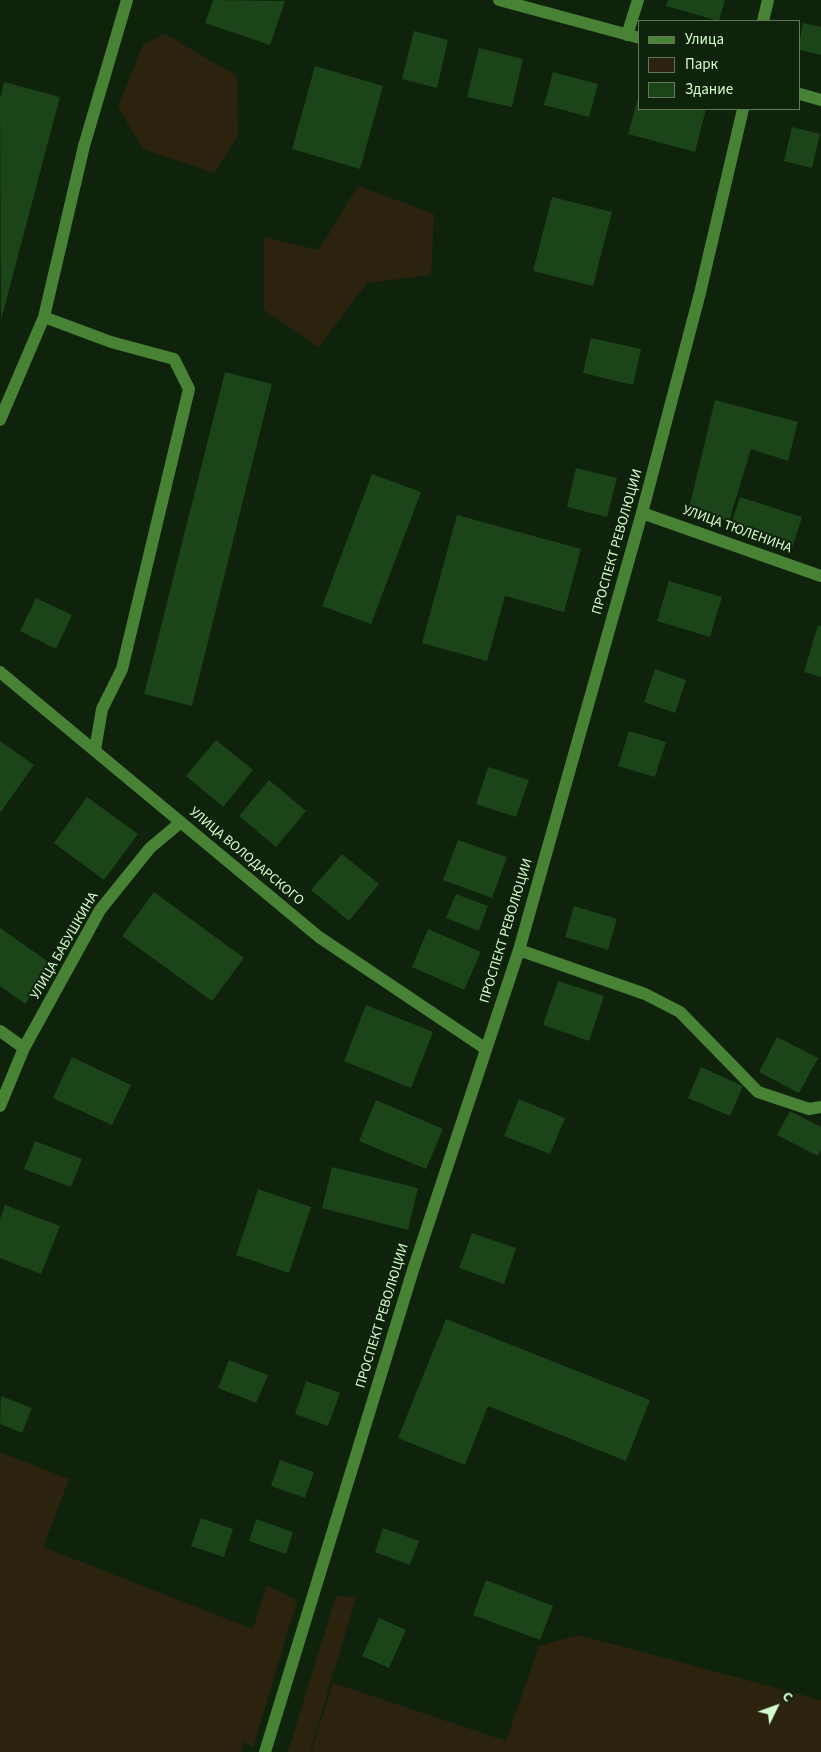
<!DOCTYPE html>
<html>
<head>
<meta charset="utf-8">
<style>
	body { margin:0 }
	#map { position:relative; width:821px; height:1752px; overflow:hidden; background:#0f220c; font-family:"Source Sans 3",sans-serif }
	canvas { display:block }
	.legend { position:absolute; left:638px; top:20px; width:162px; height:90px; box-sizing:border-box; background:#0f220c; border:1px solid #5f7a5a; margin:0; padding:6px 9px; list-style:none; font-size:15px; color:#d6ffce }
	.legend li { display:flex; align-items:center; gap:10px; height:25px }
	.legend b { width:25px; border:1px solid #5f7a5a }
	.north { position:absolute; left:751px; top:1682px; width:50px; height:50px; -webkit-text-stroke:4px #0f220c; paint-order:stroke; rotate:48deg; font-size:14px; font-weight:700; line-height:20px; text-align:center; color:#d6ffce }
	.north::after { content:''; display:block; margin:auto; width:18px; height:22px; background:#d6ffce; clip-path:polygon(50% 0,100% 100%,50% 72%,0 100%) }
</style>
</head>
<body>
<div id="map">
<canvas width="821" height="1752"></canvas>
<ul class="legend">
<li><b style="height:6px;background:#488335"></b>Улица</li>
<li><b style="height:14px;background:#2c230f"></b>Парк</li>
<li><b style="height:14px;background:#1b4418"></b>Здание</li>
</ul>
<div class="north">С</div>
</div>
<script>
const ctx = document.querySelector('canvas').getContext('2d');
ctx.lineJoin = 'round';
function fillPath(path, color) { ctx.fillStyle = color; ctx.fill(path, 'evenodd'); }
function stroke(path, color, width, dash) { ctx.strokeStyle = color; ctx.lineWidth = width; ctx.lineCap = dash ? 'butt' : 'round'; ctx.setLineDash(dash || []); ctx.stroke(path); }
function write(font, color, halo, rows, align = 'center') {
  ctx.font = font + ' "Source Sans 3",sans-serif'; ctx.lineWidth = 4; ctx.setLineDash([]); ctx.textBaseline = 'middle'; ctx.strokeStyle = halo; ctx.fillStyle = color; for (const [text, x, y, turn = 0] of rows) {
    ctx.save(); ctx.translate(x, y); ctx.rotate((+turn || 0) * Math.PI / 180); ctx.textAlign = isNaN(turn) ? turn : align; if (halo) ctx.strokeText(text, 0, 0); ctx.fillText(text, 0, 0); ctx.restore();
  }
}
fillPath(new Path2D(`
	M165,34L237,76L238,135L215,173L143,149L118,107L143,45Z
	M358,186L434,214L431,275L367,283L319,347L264,310V237L319,250Z
	M0,1452L69,1479L43,1547L253,1629L267,1585L297,1600L253,1748L244,1741L241,1752H0Z
	M336,1596L356,1597L310,1752H288Z
	M579,1635L821,1700V1752H311L333,1683L506,1741L539,1646Z`), '#2c230f');
fillPath(new Path2D(`
	M213,0L285,1L270,45L205,23Z
	M668,0H725L719,21L666,6Z
	M803,23L821,27V55L800,50V39Z
	M414,31L448,40L437,88L402,79Z
	M479,48L523,59L512,107L467,97Z
	M315,66L383,86L360,169L292,149Z
	M553,72L598,84L589,117L544,105Z
	M4,82L60,97L1,320L0,98Z
	M639,95L640,109H706L695,152L628,134Z
	M792,127L820,134L812,168L784,161Z
	M552,197L612,212L593,286L533,271Z
	M591,338L641,349L633,385L583,373Z
	M225,372L272,384L192,706L144,694Z
	M715,400L798,422L788,461L751,449L729,521L689,508Z
	M576,468L617,478L607,517L567,507Z
	M372,474L421,492L371,624L322,606Z
	M740,497L802,517L792,548L730,527Z
	M457,515L581,549L564,612L505,596L487,661L422,643Z
	M669,581L722,597L710,637L657,621Z
	M36,598L72,615L56,649L20,631Z
	M818,625L821,626V677L804,672Z
	M655,669L686,680L675,713L644,702Z
	M629,731L666,742L655,777L618,766Z
	M216,740L253,770L223,807L186,776Z
	M0,741L34,765L0,813Z
	M488,767L529,780L516,817L476,804Z
	M269,780L306,811L276,847L239,816Z
	M87,797L138,834L104,880L54,843Z
	M458,840L507,857L492,898L443,880Z
	M342,854L379,884L349,921L311,890Z
	M154,892L244,958L212,1001L122,936Z
	M456,894L488,906L479,931L446,918Z
	M574,906L617,919L608,950L565,937Z
	M0,928L53,965L25,1004L0,986Z
	M428,929L481,952L464,990L412,967Z
	M558,981L604,996L589,1041L543,1025Z
	M366,1005L433,1032L411,1088L344,1061Z
	M777,1037L818,1058L799,1093L759,1072Z
	M72,1057L131,1085L112,1125L53,1098Z
	M701,1067L743,1086L730,1116L688,1098Z
	M519,1099L565,1118L550,1154L504,1136Z
	M376,1100L443,1129L426,1169L359,1141Z
	M790,1111L821,1127V1150L818,1156L777,1135Z
	M35,1141L82,1159L71,1187L24,1169Z
	M332,1167L418,1188L408,1230L322,1208Z
	M258,1189L311,1207L289,1273L236,1255Z
	M5,1205L60,1226L41,1274L0,1258V1219Z
	M472,1233L516,1248L504,1284L459,1268Z
	M446,1319L650,1400L626,1461L488,1406L465,1465L398,1438Z
	M229,1360L268,1375L256,1403L218,1388Z
	M306,1381L340,1393L328,1426L295,1414Z
	M1,1396L32,1408L22,1433L0,1424Z
	M280,1460L314,1472L305,1498L271,1486Z
	M201,1518L233,1529L224,1557L191,1546Z
	M256,1519L293,1532L286,1554L249,1541Z
	M383,1528L419,1541L410,1565L375,1552Z
	M486,1580L553,1606L540,1640L473,1615Z
	M379,1618L406,1630L389,1668L362,1656Z`), '#1b4418');
stroke(new Path2D(`
	M499,0L640,38
	M763,21L768,0
	M627,35L638,0
	M800,94L821,100
	M0,420L44,317
	M642,513L821,576
	M0,672L319,937L486,1049
	M95,750L102,709L122,669L189,389L174,359L111,342L44,317L84,146L127,0
	M519,950L645,994L680,1012L758,1092L809,1109L821,1107
	M0,1031L24,1048
	M0,1106L24,1048L100,910L150,848L181,822
	M265,1752L413,1270L519,950L642,513L700,293L743,109`), '#488335', 12);
write('14px', '#d6ffce', '#0f220c', [
	["УЛИЦА ТЮЛЕНИНА",737,530,20],
	["ПРОСПЕКТ РЕВОЛЮЦИИ",618,542,-74],
	["УЛИЦА ВОЛОДАРСКОГО",246,857,40],
	["ПРОСПЕКТ РЕВОЛЮЦИИ",507,931,-73],
	["УЛИЦА БАБУШКИНА",65,946,-60],
	["ПРОСПЕКТ РЕВОЛЮЦИИ",383,1316,-73]
]);
</script>
</body>
</html>
